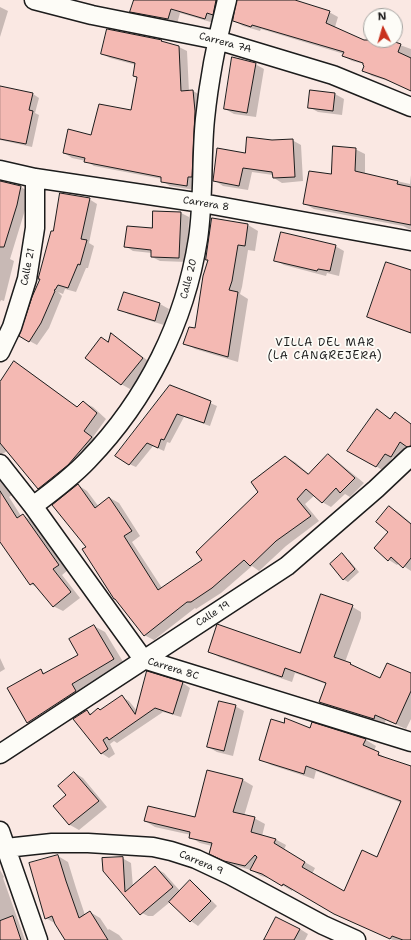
<!DOCTYPE html>
<html>
<head>
<meta charset="utf-8">
<style>
	body { margin:0 }
	#map { position:relative; width:411px; height:940px; overflow:hidden; background:#fae8e3; font-family:"Shantell Sans",sans-serif }
	canvas { display:block }
	.north { position:absolute; left:363px; top:8px; width:40px; height:40px; box-sizing:border-box; background:#fdfcf7; border:1px solid #a3a29f; border-radius:50%; rotate:355deg; font-size:11px; font-weight:700; line-height:16px; text-align:center; color:#1c1c1c }
	.north::after { content:''; display:block; margin:auto; width:14px; height:18px; background:#c8321e; clip-path:polygon(50% 0,100% 100%,50% 72%,0 100%) }
</style>
</head>
<body>
<div id="map">
<canvas width="411" height="940"></canvas>
<div class="north">N</div>
</div>
<script>
const ctx = document.querySelector('canvas').getContext('2d');
ctx.lineJoin = 'round';
function fillPath(path, color) { ctx.fillStyle = color; ctx.fill(path, 'evenodd'); }
function stroke(path, color, width, dash) { ctx.strokeStyle = color; ctx.lineWidth = width; ctx.lineCap = dash ? 'butt' : 'round'; ctx.setLineDash(dash || []); ctx.stroke(path); }
function write(font, color, halo, rows, align = 'center') {
  ctx.font = font + ' "Shantell Sans",sans-serif'; ctx.lineWidth = 3.5; ctx.setLineDash([]); ctx.textBaseline = 'middle'; ctx.strokeStyle = halo; ctx.fillStyle = color; for (const [text, x, y, turn = 0] of rows) {
    ctx.save(); ctx.translate(x, y); ctx.rotate((+turn || 0) * Math.PI / 180); ctx.textAlign = isNaN(turn) ? turn : align; if (halo) ctx.strokeText(text, 0, 0); ctx.fillText(text, 0, 0); ctx.restore();
  }
}
fillPath(new Path2D(`
	M135,0H227L214,23L180,13L177,24L140,16L131,11Z
	M238,0H290L329,12L338,17L335,27L372,45L374,40H386L411,49V91L395,83L372,76L364,71L365,65L364,64L352,61L343,56L344,54L261,29L260,31L243,26L234,21Z
	M0,7L8,11L0,37Z
	M108,30L162,41L167,44L179,47L187,51L189,92L193,91L202,96L195,190L170,186L162,181V179L94,166L86,161L72,158L64,153L132,111L138,78L134,76L136,65L110,58L102,54Z
	M255,64L264,69L256,117L234,114L225,109Z
	M311,91L335,94L344,99L342,115L318,112L309,107Z
	M0,94H33L39,98L35,113L39,115L32,147L0,140Z
	M292,140L301,145L303,181L282,183L274,178L273,175L252,172L248,190L223,186L214,180L246,154L272,141Z
	M355,149L365,154V174L410,184L411,175V230L403,226L314,209L305,204Z
	M0,182L21,187L29,192L25,210L10,259L14,261L4,301L1,300L0,302Z
	M89,199L97,204L89,243L94,246L88,268H86L76,292L65,289L63,294L58,292L62,296L49,328L37,345L20,336L41,279L54,233Z
	M154,212L181,213L189,217L187,262L160,261L152,257V253L133,251L125,246L153,229Z
	M248,225L258,231L255,251L248,250L242,287L240,294L248,299L238,362L195,349L185,343L196,329Z
	M335,246L344,251L339,276L327,273L326,276L284,265L275,260Z
	M411,272V333L379,322L369,316Z
	M124,294L160,304L169,309L164,325L128,314L120,309Z
	M111,335L120,340L151,363L130,389L121,384L101,338L109,342Z
	M15,363L24,368L78,408L83,402L93,407L106,419L93,437L101,443L48,494L39,488L8,450L0,456V385Z
	M171,386L217,406L210,426L184,417L170,443L167,442L164,451L153,446L136,467L129,464Z
	M385,415L391,419L403,418L411,424V448L408,446L399,461L393,457L384,471L349,450Z
	M328,455L337,461L364,483L350,497L345,494L331,507L322,502L315,495L305,504L319,521L286,546L259,571L252,566L221,593L196,609L195,608L154,640L144,635L87,547L78,485L87,491L99,507L110,498L119,503L140,536L132,542L162,588L204,560L285,457L295,462L309,474Z
	M0,476L13,494L9,497L21,516L23,515L32,521L68,570L62,575L80,598L63,611L53,606L40,589L31,584L0,541Z
	M389,507L398,512L411,523V571L399,563L397,565L389,560Z
	M344,558L349,560L359,572L348,582L343,579Z
	M351,606L361,612V618L345,662L381,679L411,675V719L406,729L386,720L384,725L330,708L320,702L326,684L295,673L292,682L219,657L209,651L301,654Z
	M94,626L105,632L125,665L38,728L27,722L41,671L46,674L80,655Z
	M0,658L5,669L0,672Z
	M148,673L183,683L190,688L181,717L163,712L117,743L114,741L110,744L115,754L109,758L101,753L87,711L92,714L99,709L101,711L122,697L129,701L137,711Z
	M235,706L244,711L233,756L217,752L208,747Z
	M313,724L366,740L376,746L374,751L388,759L411,767V940H393L345,919L293,889L292,891L272,879L261,876L251,870L236,866L221,859L212,846L200,843L190,837L191,835L155,827L145,821L195,818L207,771L243,780L253,786L244,816L254,818L265,824L262,836L275,839L286,845L284,850L315,868L312,874L344,892L378,858L402,803L316,771L314,779L271,765L260,759L311,729Z
	M75,773L83,778L107,807L79,830L70,825L54,806L67,795Z
	M58,856L68,862L76,888L85,915L90,912L100,918L108,930L109,929L119,935L123,940H66L56,924L46,918Z
	M122,858L131,863L133,887L155,868L164,873L181,892L190,882L197,886L217,906L198,926L191,921L170,902L153,916H148L138,911L104,871Z
	M0,870L4,877L3,878L25,940H0Z
	M300,929L308,934L305,940H265Z`), '#0003');
const building = new Path2D(`
	M134,0H216L213,15L207,13L205,19L171,9L168,19L130,12Z
	M237,0H295L330,11L326,23L364,40H389L401,44L398,52L411,58V91L385,79L362,71L364,66L363,65V63L342,56L344,52L252,25L251,27L233,21Z
	M107,29L162,40L161,41L179,46L181,91L193,90L195,111L192,177H188L187,186L161,182V177L84,162L85,158L63,153L68,129L91,135L99,104L131,110L137,77L133,76L135,63L101,54Z
	M232,57L256,63L247,113L224,109Z
	M0,86L33,93L29,110L33,111L26,144L0,139Z
	M310,90L335,93L333,111L308,108Z
	M247,137L272,140L293,139L295,177L273,178L272,172L243,168L239,186L213,181L217,148L245,153Z
	M333,146L356,148L355,171L398,181L397,184L411,187V225L303,204L309,171L331,174Z
	M0,181L21,186L17,205L4,247H0Z
	M60,193L90,198L81,239L87,240L80,265L78,264L68,288L58,285L55,290H54L55,291L41,323L29,342L19,336L32,297L40,279H38L51,231H53Z
	M153,211L181,212L179,258L151,257V250L124,247L127,226L152,228Z
	M212,218L248,224L245,246L238,245L232,281L229,290L238,292L228,357L183,344L189,327L195,328L203,276L208,260H206Z
	M281,232L336,245L330,271L318,269L317,271L274,261Z
	M386,262L411,270V333L367,317Z
	M124,292L160,303L155,321L118,310Z
	M111,333L143,358L121,385L85,358L101,337L108,342Z
	M14,361L77,407L83,401L97,413L84,431L92,437L68,465L38,489L0,443V382Z
	M170,385L211,401L204,423L177,414L164,440L161,439L158,448L147,443L129,465L115,456Z
	M377,409L390,419L395,412L411,424V446L407,447L400,442L391,457L385,454L376,467L347,451Z
	M328,454L355,478L340,493L336,488L322,503L306,489L297,499L311,516L276,541L250,566L244,560L212,588L191,602H187L144,636L115,599H114L82,549L86,547L52,505L78,484L95,508L109,497L132,531L124,536L158,590L202,560L196,552L258,492L251,482L285,456L308,474Z
	M0,491L17,518L23,514L59,565L53,569L71,592L53,607L33,583L30,585L0,542Z
	M389,506L411,524V558L403,568L391,557L388,561L374,548L388,532L376,522Z
	M342,553L355,569L343,580L330,564Z
	M321,594L353,605L334,657L351,663L350,664L380,678L387,663L411,673V691L396,724L375,715L374,719L319,702L326,683L285,668L282,677L208,652L217,624L300,653Z
	M94,625L114,659L72,684L76,691L27,723L7,688L41,669L43,674L78,655L69,639Z
	M147,671L183,682L173,714L155,708L109,740L107,737L103,740L108,749L101,754L73,719L87,710L90,715L98,708L100,710L122,695L135,714Z
	M219,701L236,705L224,751L207,747Z
	M285,718L310,728L312,722L366,739L363,745L379,752L378,755L411,766V940H403L392,936L390,939L334,914L283,884L282,886L262,874L250,870L257,857L255,855L245,866L224,861L209,854L212,843L189,838L190,832L144,821L148,806L195,817L207,770L243,779L233,812L255,817L251,832L276,839L274,843L305,862L302,867L344,891L362,850L377,857L401,801L306,766L304,774L259,760L271,719L284,723Z
	M74,772L99,801L69,825L53,806L66,795L58,786Z
	M58,855L66,881L79,918L90,911L108,940H65L55,924L52,916L45,919L29,863Z
	M123,857L125,892L155,866L173,887L140,915L103,871L102,858Z
	M190,880L211,901L190,922L169,902Z
	M13,916L21,940H0V921Z
	M276,917L300,929L294,940H264Z`);
fillPath(building, '#f4b9b3');
stroke(building, '#1c1c1c', 1);
const minor = new Path2D(`
	M34,0L92,15L217,40L333,75L411,107
	M0,170L35,178L202,203L411,241
	M0,352L12,327L27,279L35,228V178
	M0,464L33,506L143,659L411,742
	M33,506C52,492 72,477 88,460C147,399 185,322 198,239C204,199 201,159 205,119C209,79 217,39 227,0
	M0,754L287,566L376,489L411,456
	M0,831L38,940
	M6,848L52,843H88L153,847L171,851L196,859L230,875L323,925L356,940`);
stroke(minor, '#1c1c1c', 21);
stroke(minor, '#fdfcf7', 18);
write('10px', '#1c1c1c', '#fdfcf7', [
	["Carrera 7A",225,43,15],
	["Carrera 8",206,204,9],
	["Calle 21",28,267,-79],
	["Calle 20",189,279,-76],
	["Calle 19",213,614,-33],
	["Carrera 8C",173,669,17],
	["Carrera 9",201,863,23]
]);
ctx.letterSpacing = '1px';
write('11px', '#1c1c1c', '#fdfcf7', [
	["VILLA DEL MAR",325,343],
	["(LA CANGREJERA)",325,356]
]);
ctx.letterSpacing = '0px';
</script>
</body>
</html>
